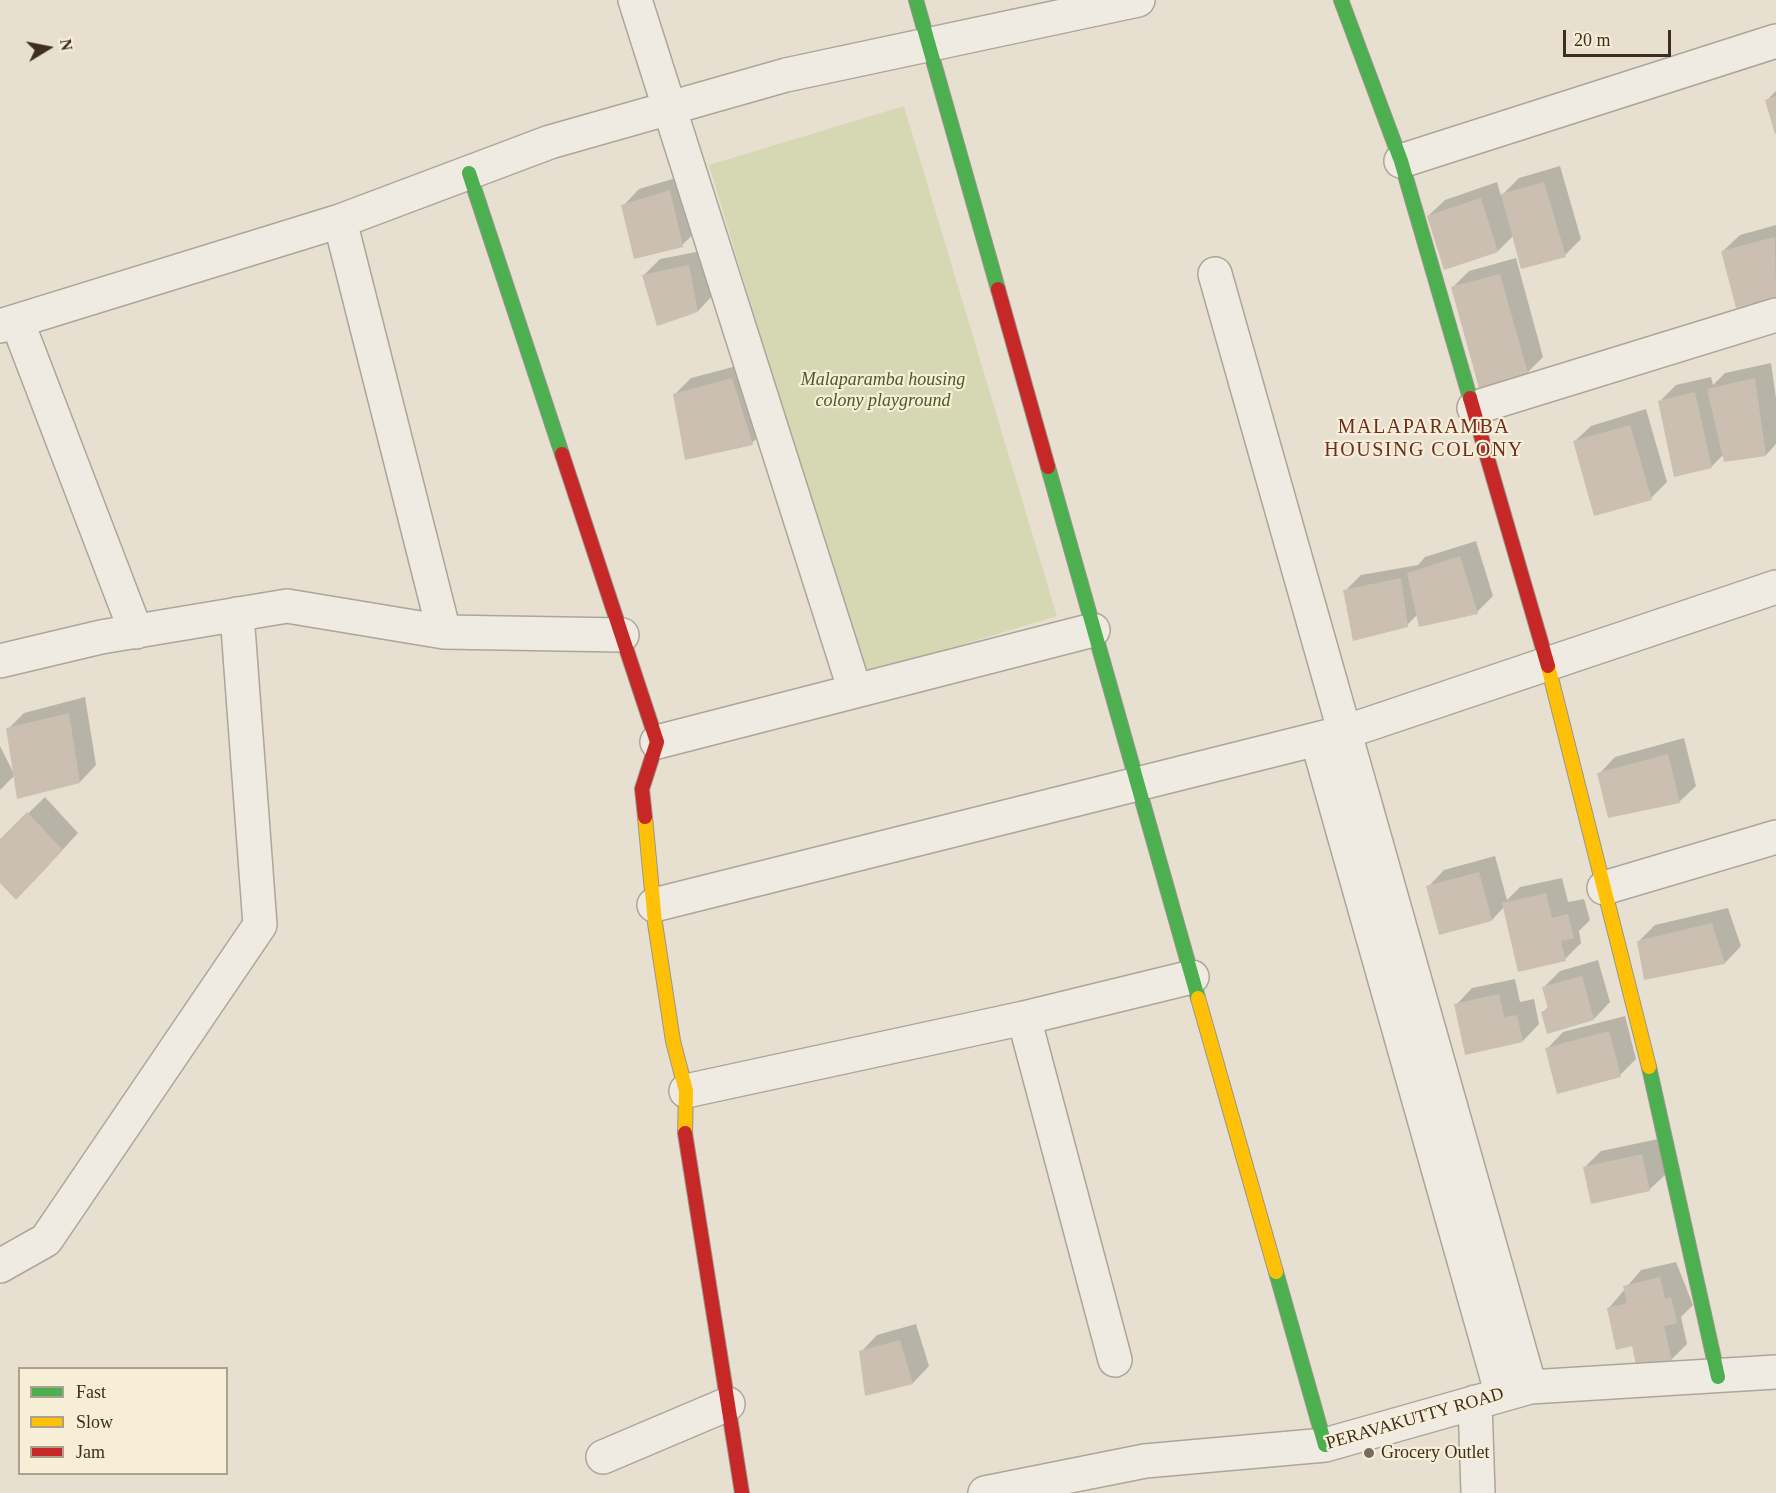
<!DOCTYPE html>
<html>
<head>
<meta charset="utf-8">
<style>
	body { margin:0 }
	#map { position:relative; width:1776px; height:1493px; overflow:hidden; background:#e7e0d1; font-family:Georgia,serif }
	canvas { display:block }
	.legend { position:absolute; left:18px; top:1367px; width:210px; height:108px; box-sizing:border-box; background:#f7eed8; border:2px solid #ada18e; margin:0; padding:8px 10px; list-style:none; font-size:18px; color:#3d2e20 }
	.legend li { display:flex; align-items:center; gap:12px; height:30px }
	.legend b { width:30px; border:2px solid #ada18e }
	.north { position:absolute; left:18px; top:18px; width:60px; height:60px; -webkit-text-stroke:4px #f7eed8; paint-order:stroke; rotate:80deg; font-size:16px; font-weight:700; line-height:24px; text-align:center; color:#3d2e20 }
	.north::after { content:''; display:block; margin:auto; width:21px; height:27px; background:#3d2e20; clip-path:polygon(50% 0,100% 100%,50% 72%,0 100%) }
	.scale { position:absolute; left:1563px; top:30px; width:108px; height:27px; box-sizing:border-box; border:3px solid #3d2e20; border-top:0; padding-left:8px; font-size:18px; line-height:21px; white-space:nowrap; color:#3d2e20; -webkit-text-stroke:4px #f7eed8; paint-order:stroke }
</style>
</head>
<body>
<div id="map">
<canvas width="1776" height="1493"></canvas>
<ul class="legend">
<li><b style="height:8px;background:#4caf50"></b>Fast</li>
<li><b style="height:8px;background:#ffc107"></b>Slow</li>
<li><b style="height:8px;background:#c62828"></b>Jam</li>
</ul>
<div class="north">N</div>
<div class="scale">20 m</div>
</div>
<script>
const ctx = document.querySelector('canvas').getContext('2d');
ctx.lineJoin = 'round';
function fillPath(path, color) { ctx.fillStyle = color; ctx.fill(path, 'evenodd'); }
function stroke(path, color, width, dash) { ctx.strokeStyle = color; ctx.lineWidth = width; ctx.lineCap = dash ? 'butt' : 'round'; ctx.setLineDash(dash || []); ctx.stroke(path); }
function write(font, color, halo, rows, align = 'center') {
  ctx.font = font + ' Georgia,serif'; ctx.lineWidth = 4.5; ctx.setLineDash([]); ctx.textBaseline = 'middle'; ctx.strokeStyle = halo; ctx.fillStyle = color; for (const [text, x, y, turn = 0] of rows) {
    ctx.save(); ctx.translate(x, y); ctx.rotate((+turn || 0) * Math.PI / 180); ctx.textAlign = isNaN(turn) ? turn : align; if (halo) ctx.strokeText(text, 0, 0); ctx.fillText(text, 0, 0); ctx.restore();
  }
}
fillPath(new Path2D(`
	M904,106L1057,616L862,675L709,165Z`), '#d6d7b3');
fillPath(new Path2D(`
	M1776,91V131L1767,100Z
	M1560,166L1581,239L1565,255L1514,235L1498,251L1428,216L1445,200L1497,182L1501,196L1519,178Z
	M686,175L699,229L682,245L623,206L639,189Z
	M1776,225V296L1737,306L1723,251L1740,235Z
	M706,250L714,294L698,311L643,276L660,259Z
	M1516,258L1543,357L1527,373L1452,288L1469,271Z
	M748,363L768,427L752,443L675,394L691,378Z
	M1771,363L1776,398V444L1766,455L1724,454L1711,467L1660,401L1676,385L1711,377L1713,385L1725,373Z
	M1646,409L1667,482L1651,498L1574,442L1591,426Z
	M1476,541L1493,596L1477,612L1418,614L1407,625L1345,591L1361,575L1418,565L1425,557Z
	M85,697L96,765L80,782L15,775L0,790V746L14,774L8,729L24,713Z
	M1684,738L1696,786L1679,802L1599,774L1615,757Z
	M45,797L78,833L33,882L0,880V841Z
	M1495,856L1507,900L1520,887L1562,878L1568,902L1584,899L1590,920L1579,931L1581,943L1565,959L1504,907L1492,920L1428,887L1444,870Z
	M1728,908L1741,946L1725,963L1639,941L1655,925Z
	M1598,960L1610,1002L1594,1019L1543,1012L1549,1006L1544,987L1560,971Z
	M1515,979L1520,1002L1534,999L1539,1024L1523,1041L1456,1005L1472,988Z
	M1625,1016L1636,1059L1620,1075L1547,1049L1563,1032Z
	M1658,1139L1666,1174L1649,1190L1585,1167L1601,1151Z
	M1676,1262L1693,1305L1681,1317L1687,1344L1671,1360L1633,1344L1608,1309L1641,1270Z
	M916,1324L929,1366L913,1383L861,1352L877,1335Z`), '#0003');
fillPath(new Path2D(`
	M1776,96V134H1775L1765,100Z
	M1544,182L1566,257L1521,269L1501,194Z
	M670,190L683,247L634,259L621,205Z
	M1481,198L1498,252L1444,270L1427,216Z
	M1775,237L1776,298L1736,308L1721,251Z
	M689,265L698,312L657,326L642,275Z
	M1500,274L1528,374L1479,388L1451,287Z
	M732,378L753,445L685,460L673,394Z
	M1755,378L1766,456L1724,462L1707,389Z
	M1695,392L1712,468L1674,477L1658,401Z
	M1630,425L1652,500L1594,516L1573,441Z
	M1460,556L1478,614L1419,627L1407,573Z
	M1401,578L1408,627L1353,641L1343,590Z
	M69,713L80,783L17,799L6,728Z
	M1668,754L1680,803L1608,818L1597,773Z
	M27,812L63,850L16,900L0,883V839Z
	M1479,872L1492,921L1439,935L1426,886Z
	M1546,893L1552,918L1568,914L1574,938L1561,941L1566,961L1518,972L1502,903Z
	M1712,923L1725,964L1644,980L1637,941Z
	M1582,976L1594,1020L1547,1034L1541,1012L1548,1009L1542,987Z
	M1499,994L1504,1017L1517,1015L1523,1042L1465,1055L1454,1004Z
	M1609,1031L1621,1077L1557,1094L1545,1048Z
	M1642,1154L1650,1191L1591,1204L1583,1167Z
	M1660,1277L1665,1299L1671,1297L1677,1323L1664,1326L1672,1362L1637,1370L1632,1346L1616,1350L1607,1308L1627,1303L1623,1286Z
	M900,1340L913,1384L865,1396L859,1351Z`), '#cbbfb2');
const street = new Path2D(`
	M635,0L855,691
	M1401,161L1776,41
	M340,221L444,632
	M1215,274L1530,1387
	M17,321L136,632
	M0,326L340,221L550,142L786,75L1138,0
	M1474,408L1776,315
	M0,661L101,637L287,606L444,632L622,635
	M1317,739L1502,1395
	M657,742L1093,630
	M1604,888L1776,837
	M654,905L1345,732L1776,587
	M1024,1018L1115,1360
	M686,1091L1024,1018L1192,977
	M0,1266L46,1240L260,925L237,614
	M1475,1402L1478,1493
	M603,1457L728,1404
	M985,1493L1145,1461L1325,1445L1530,1387L1776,1372`);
const fast = new Path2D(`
	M916,0L998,289
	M1341,0L1401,161L1470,398
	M469,173L562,454
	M1048,467L1198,998
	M1649,1067L1718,1377
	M1276,1272L1325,1445`);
const slow = new Path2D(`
	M1548,666L1649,1067
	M645,817L655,923L673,1041L686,1091L685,1133
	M1198,998L1276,1272`);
const jam = new Path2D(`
	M998,289L1048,467
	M1470,398L1548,666
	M562,454L657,742L642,789L645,817
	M685,1133L742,1493`);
stroke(street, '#ada599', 36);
stroke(fast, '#9c958a', 16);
stroke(slow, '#9c958a', 16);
stroke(jam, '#9c958a', 16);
stroke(street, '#efebe3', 33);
stroke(fast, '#4caf50', 14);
stroke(slow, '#ffc107', 14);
stroke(jam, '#c62828', 14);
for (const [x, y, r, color] of [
	[1369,1453,6,"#786c5e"]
]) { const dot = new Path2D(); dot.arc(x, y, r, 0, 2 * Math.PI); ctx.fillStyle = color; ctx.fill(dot); stroke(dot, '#f7eed8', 2); }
write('italic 18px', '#4d5a26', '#f7eed8', [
	["Malaparamba housing",883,380],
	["colony playground",883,401]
]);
write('18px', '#3d2e20', '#f7eed8', [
	["PERAVAKUTTY ROAD",1415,1419,-16]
]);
write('18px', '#3d2e20', '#f7eed8', [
	["Grocery Outlet",1381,1453]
], 'left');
ctx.letterSpacing = '1.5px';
write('20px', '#6b2e1e', '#f7eed8', [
	["MALAPARAMBA",1424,428],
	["HOUSING COLONY",1424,451]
]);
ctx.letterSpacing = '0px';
</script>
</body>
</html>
